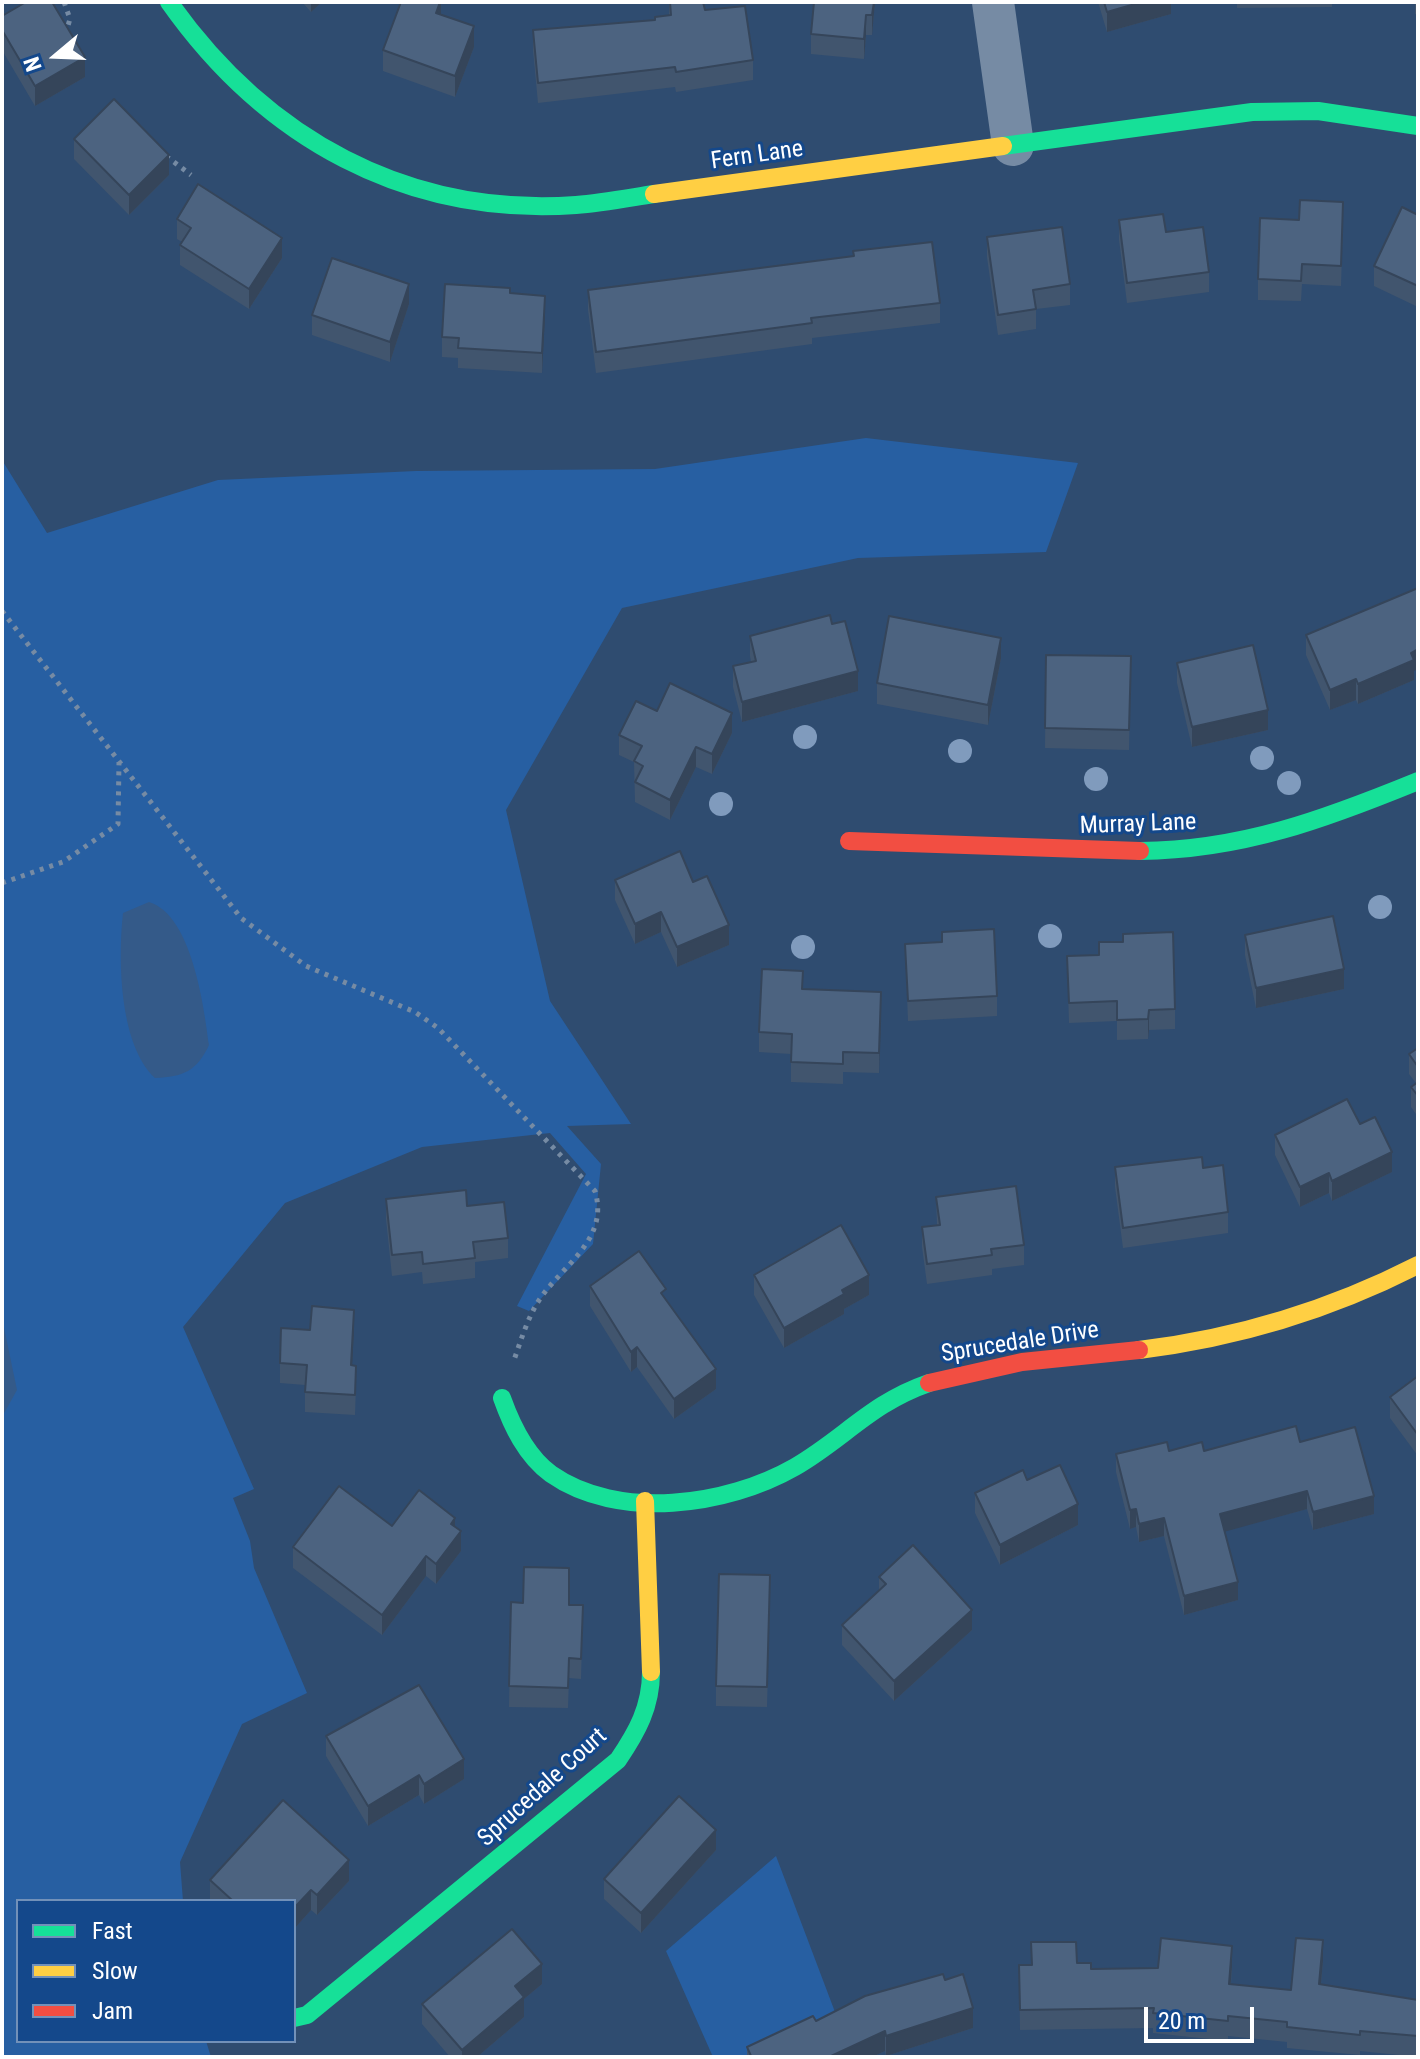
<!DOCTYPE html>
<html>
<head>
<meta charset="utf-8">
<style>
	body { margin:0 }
	#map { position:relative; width:1420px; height:2059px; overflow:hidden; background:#2f4c70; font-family:"Roboto Condensed",sans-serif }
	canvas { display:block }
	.frame { position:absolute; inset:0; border:4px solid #fff; pointer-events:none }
	.legend { position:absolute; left:16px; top:1899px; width:280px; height:144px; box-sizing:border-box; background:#14488b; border:2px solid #7291b9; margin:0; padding:10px 14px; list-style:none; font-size:24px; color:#fff }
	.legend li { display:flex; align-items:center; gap:16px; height:40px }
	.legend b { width:40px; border:2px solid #7291b9 }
	.north { position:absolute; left:16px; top:16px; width:80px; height:80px; -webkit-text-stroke:6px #14488b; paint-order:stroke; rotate:251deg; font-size:22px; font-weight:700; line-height:32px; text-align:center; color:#fff }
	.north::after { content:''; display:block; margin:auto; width:28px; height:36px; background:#fff; clip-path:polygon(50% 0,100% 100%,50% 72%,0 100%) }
	.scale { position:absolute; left:1144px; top:2007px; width:110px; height:36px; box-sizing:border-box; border:4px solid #fff; border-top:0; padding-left:10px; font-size:24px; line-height:28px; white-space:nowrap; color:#fff; -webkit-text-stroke:6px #14488b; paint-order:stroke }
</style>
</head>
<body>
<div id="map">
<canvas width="1420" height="2059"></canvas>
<div class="frame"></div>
<ul class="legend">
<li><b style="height:10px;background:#16e098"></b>Fast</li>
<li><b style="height:10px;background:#ffcf43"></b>Slow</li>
<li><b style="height:10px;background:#f24e42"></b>Jam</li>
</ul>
<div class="north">N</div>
<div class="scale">20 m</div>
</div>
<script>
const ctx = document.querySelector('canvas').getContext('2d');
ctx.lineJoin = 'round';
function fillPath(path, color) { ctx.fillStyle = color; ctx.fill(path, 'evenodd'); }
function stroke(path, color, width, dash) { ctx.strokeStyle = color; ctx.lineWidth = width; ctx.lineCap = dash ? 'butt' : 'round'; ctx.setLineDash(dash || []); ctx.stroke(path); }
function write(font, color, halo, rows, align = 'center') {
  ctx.font = font + ' "Roboto Condensed",sans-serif'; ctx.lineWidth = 6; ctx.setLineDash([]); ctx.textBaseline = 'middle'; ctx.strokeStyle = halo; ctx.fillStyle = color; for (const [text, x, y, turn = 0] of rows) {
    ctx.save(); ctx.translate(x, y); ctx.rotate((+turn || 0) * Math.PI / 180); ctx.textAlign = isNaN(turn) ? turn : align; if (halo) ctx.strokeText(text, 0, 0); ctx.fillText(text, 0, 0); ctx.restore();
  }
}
fillPath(new Path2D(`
	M866,438L1078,463L1046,552L858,558L622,608L506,810L550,1001L631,1124L567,1126L601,1164L593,1244L529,1311L517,1306L586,1174L550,1133L422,1147L285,1203L183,1327L254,1489L233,1498L250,1541L254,1568L307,1693L242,1724L180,1862L183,1901H18V2041H206L211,2057H2V460L47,533L218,480L416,471L655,469Z
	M776,1856L852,2057H713L666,1951Z`), '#275fa2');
fillPath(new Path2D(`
	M149,902C192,915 204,1007 209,1045C197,1071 183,1077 155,1078C119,1044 118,959 123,913Z
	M2,1318L17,1390L2,1417Z`), '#345a89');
stroke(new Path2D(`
	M64,2L70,19L66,32
	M166,156L191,175
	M2,611L241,918L306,966L415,1012L438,1028L595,1191C610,1242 559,1266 536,1305C526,1323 520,1343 513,1363
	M2,883L63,862L118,824L119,762`), '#768ba4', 5, [4, 6]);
stroke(new Path2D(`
	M993,2L1013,145`), '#768ba4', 42);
stroke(new Path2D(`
	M169,2C265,138 406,217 576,205C602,203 628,198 654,194
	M1003,146L1252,112L1318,111L1418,126
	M1140,851C1242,850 1325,819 1418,781
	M502,1398C512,1426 526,1456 551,1474C618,1521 727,1506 795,1467C845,1438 871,1403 929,1383
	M294,2018L307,2015L618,1760C637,1732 651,1707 651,1672`), '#16e098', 18);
stroke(new Path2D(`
	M654,194L1003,146
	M1139,1350C1238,1338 1330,1310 1418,1265
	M645,1501L651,1672`), '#ffcf43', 18);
stroke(new Path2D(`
	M849,841L1140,851
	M929,1383L1022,1362L1139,1350`), '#f24e42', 18);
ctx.fillStyle = '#809bbd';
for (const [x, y] of [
	[805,737],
	[960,751],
	[1262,758],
	[1096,779],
	[1289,783],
	[721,804],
	[1380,907],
	[1050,936],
	[803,947]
]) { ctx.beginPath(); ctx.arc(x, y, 12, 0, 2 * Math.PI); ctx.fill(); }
fillPath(new Path2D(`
	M302,2H322L311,12Z
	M441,2V15L474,47L455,97L383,71V50Z
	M669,2L705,10L753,60V80L676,92L675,87L538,103L533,50V30L655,20L669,15Z
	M814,2H875L872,35H866L864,59L811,54V34Z
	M1098,2H1171V14L1107,32Z
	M1237,2H1332V7L1237,8Z
	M1415,2H1418V15L1415,14Z
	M2,16L85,77L35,106L2,50Z
	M74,139L169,175L129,215L74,159Z
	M1418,215V307L1374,286V266Z
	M177,219L282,258L249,309L180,265V245L182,242L177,239Z
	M1119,220L1166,232L1209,272V292L1127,303L1119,240Z
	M1343,222L1341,286L1302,284L1301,301L1258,300V279Z
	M987,237L1070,284V305L1036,309V329L998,335L987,257Z
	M588,290L940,303V323L812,338V344L596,373L588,310Z
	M510,293L545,316L542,373L458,368V358L442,357V337Z
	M409,304L390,362L312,335V315Z
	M832,624L858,691L742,722L733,687V666L751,662L750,656V636Z
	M1306,635L1414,671V680L1358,704L1356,700L1330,710L1306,655Z
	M1046,655L1131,656L1129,750L1045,748Z
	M1001,658L988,725L877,704V683Z
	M1177,663L1268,730L1192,747L1177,683Z
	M657,711L732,733L712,774L696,767L670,820L635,802L634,762L619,755V735Z
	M615,880L693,882L729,945L677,967L661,932L635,944L615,900Z
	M1245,935L1344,989L1256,1008L1245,955Z
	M905,944L997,996V1016L908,1021Z
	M1067,956L1175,1009V1029L1149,1030L1148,1039L1117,1040V1021L1069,1023Z
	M803,989L881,1012L879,1073L843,1072V1084L791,1082V1054L759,1052V1032Z
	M1418,1048V1117L1411,1107V1087L1416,1083L1409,1074V1054Z
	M1360,1124L1392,1172L1332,1201L1329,1193L1300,1207L1275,1155V1135Z
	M1115,1167L1203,1168L1228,1212V1233L1123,1248L1115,1187Z
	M936,1197L1024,1245V1265L992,1269V1275L927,1284L922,1247V1227L937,1225Z
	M386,1199L467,1206L508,1238V1258L475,1262V1278L423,1284L422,1272L392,1276L386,1219Z
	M754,1275L869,1295L844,1309V1314L784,1348L754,1295Z
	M590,1286L666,1300L716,1389L674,1419L637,1367L631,1372L590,1306Z
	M310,1330H354L352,1365L356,1386L355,1415L305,1412V1385L280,1383V1363Z
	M1418,1376V1456L1390,1418V1397Z
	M1169,1451H1204L1374,1514L1313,1530L1307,1509L1225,1531L1238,1600L1184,1615L1164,1536L1139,1542L1136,1527L1130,1529L1116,1472V1454Z
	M975,1493L1078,1525L1000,1565L975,1513Z
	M392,1526L455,1527L461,1551L436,1584L426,1576L382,1635L293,1568V1547Z
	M879,1577L972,1630L894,1701L842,1645V1625L879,1591Z
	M770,1596L767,1707L716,1706V1686Z
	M511,1602L583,1605L581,1679L569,1678L568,1708L509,1707Z
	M326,1736L464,1779L424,1804L419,1795L368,1826L326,1756Z
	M716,1850L641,1933L604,1899V1879Z
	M210,1880L349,1881L317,1915L311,1910L294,1929V1901H212L210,1900Z
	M1323,1961L1321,1984L1418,2000V2057L1360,2051V2055L1287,2048V2042L1228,2036V2041L1153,2033V2028L1020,2030L1019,1965L1077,1963L1091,1969L1232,1966L1231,1984L1291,1990Z
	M945,1980L973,2028L886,2056L885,2051L872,2057H747V2047L816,2021Z
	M542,1984L524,1999V2017L477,2057H450L422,2024V2004Z`), '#41556e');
fillPath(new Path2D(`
	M311,2H322L311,12Z
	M440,2H441V20L436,13Z
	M874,2H875L872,35V15Z
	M1142,2H1171V14L1107,32V12Z
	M866,15V35L864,59V39Z
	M474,26V47L455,97V76Z
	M85,57V77L35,106V86Z
	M169,155V175L129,215V195Z
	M282,238V258L249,309V289Z
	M409,284V304L390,362V342Z
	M545,296V316L542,373V353Z
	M1001,638V658L988,725V705Z
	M1418,649V669L1414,671V680L1358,704V684Z
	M858,671V691L742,722V702Z
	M1356,679V700L1330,710V690Z
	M1268,710V730L1192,747V727Z
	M732,713V733L712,774V754Z
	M696,747V767L670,820V800Z
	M661,912V932L635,944V924Z
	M729,925V945L677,967V947Z
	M1344,969V989L1256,1008V988Z
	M881,992V1012L879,1073V1053Z
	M1149,1010V1030L1148,1039V1019Z
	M1392,1152V1172L1332,1201V1181Z
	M1329,1173V1193L1300,1207V1187Z
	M869,1275V1295L844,1309V1314L784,1348V1328L842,1290Z
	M354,1310V1330L351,1385V1365Z
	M637,1347V1367L631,1372V1352Z
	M716,1369V1389L674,1419V1399Z
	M1307,1491V1509L1220,1533V1514Z
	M1374,1496V1514L1313,1530V1512Z
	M1078,1504V1525L1000,1565V1545Z
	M1136,1509V1527L1130,1529V1510Z
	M455,1518V1538L461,1531V1551L436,1584V1564L451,1524Z
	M1164,1518V1536L1139,1542V1524Z
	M426,1556V1576L382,1635V1615Z
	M1238,1582V1600L1184,1615V1596Z
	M972,1610V1630L894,1701V1681Z
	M464,1759V1779L424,1804V1784Z
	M419,1775V1795L368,1826V1806Z
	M716,1830V1850L641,1933V1913Z
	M349,1860V1881L317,1915V1895Z
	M311,1890V1910L294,1929V1908Z
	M1323,1940V1961L1319,2004V1984Z
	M1232,1946V1966L1229,2004V1984Z
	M542,1964V1984L524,1999V2017L477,2057H462V2050L515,1986Z
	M973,2008V2028L886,2056V2036Z
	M885,2031V2051L872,2057H829Z`), '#35455a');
const building = new Path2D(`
	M26,2H52L85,57L35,86L2,30V16Z
	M401,2H440L436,13L474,26L455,76L383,50Z
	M670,2H703L705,10L745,6L753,60L676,72L675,67L538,83L533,30L655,20V17L671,15Z
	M814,2H874L872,15H866L864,39L811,34Z
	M1104,2H1142L1107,12Z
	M114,99L169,155L129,195L74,139Z
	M198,184L282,238L249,289L180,245L191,228L177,219Z
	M1300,200L1343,202L1341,266L1302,264L1301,281L1258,279L1260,218L1299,220Z
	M1402,207L1418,215V286L1374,266Z
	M1163,214L1166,232L1203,227L1209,272L1127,283L1119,220Z
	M1062,227L1070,284L1033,290L1036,309L998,315L987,237Z
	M932,242L940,303L811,318L812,323L596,352L588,290L854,256L853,251Z
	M332,258L409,284L390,342L312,315Z
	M445,284L510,288V293L545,296L542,353L458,348L459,338L442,337Z
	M1418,588V649L1411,653L1414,660L1358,684L1356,679L1330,690L1306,635Z
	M830,615L832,624L845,621L858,671L742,702L733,666L756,661L750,636Z
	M889,616L1001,638L988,705L877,683Z
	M1253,645L1268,710L1192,727L1177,663Z
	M1046,655L1131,656L1129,730L1045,728Z
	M670,683L732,713L712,754L696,747L670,800L635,782L643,766L634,761L642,746L619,735L636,701L657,711Z
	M680,851L693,882L707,876L729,925L677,947L661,912L635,924L615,880Z
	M1333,916L1344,969L1256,988L1245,935Z
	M994,929L997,996L908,1001L905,944L942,942V932Z
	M1173,932L1175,1009L1149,1010L1148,1019L1117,1020V1001L1069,1003L1067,956L1099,955V942H1123V934Z
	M762,969L803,971L802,989L881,992L879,1053L843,1052V1064L791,1062L792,1034L759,1032Z
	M1418,1048V1067L1409,1054Z
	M1418,1082V1096L1411,1087Z
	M1347,1099L1360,1124L1375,1117L1392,1152L1332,1181L1329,1173L1300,1187L1275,1135Z
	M1202,1157L1203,1168L1223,1165L1228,1212L1123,1228L1115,1167Z
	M1016,1186L1024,1245L991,1249L992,1255L927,1264L922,1227L940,1225L936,1197Z
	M466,1190L467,1206L504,1202L508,1238L473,1242L475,1258L423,1264L422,1252L392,1255L386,1199Z
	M841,1225L869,1275L842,1290L844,1294L784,1328L754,1275Z
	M639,1251L666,1289L661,1293L716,1369L674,1399L637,1347L631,1352L590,1286Z
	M312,1306L354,1310L351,1365L356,1366L355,1395L305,1392L307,1365L280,1363L281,1328L310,1330Z
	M1418,1376V1435L1390,1397Z
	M1296,1426L1300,1442L1355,1427L1374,1496L1313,1512L1307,1491L1220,1514L1238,1582L1184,1596L1164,1518L1139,1524L1136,1509L1130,1510L1116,1454L1167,1442L1169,1451L1202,1442L1204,1451Z
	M1060,1465L1078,1504L1000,1545L975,1493L1023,1470L1027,1480Z
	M339,1486L392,1526L419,1490L455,1518L451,1524L461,1531L436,1564L426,1556L382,1615L293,1547Z
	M913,1545L972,1610L894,1681L842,1625L886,1584L879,1577Z
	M524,1567L569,1568V1605H583L581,1659L569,1658L568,1688L509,1686L511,1602L523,1603Z
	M719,1574L770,1575L767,1687L716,1686Z
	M419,1685L464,1759L424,1784L419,1775L368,1806L326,1736Z
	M679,1796L716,1830L641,1913L604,1879Z
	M283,1800L349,1860L317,1895L311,1890L294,1908V1901H233L210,1880Z
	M512,1929L542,1964L515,1986L524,1997L462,2050L422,2004Z
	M1161,1938L1232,1946L1229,1984L1291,1990L1296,1938L1323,1940L1319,1984L1418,2000V2036L1360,2031V2035L1287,2027V2022L1228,2016V2021L1153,2013L1154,2008L1020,2010L1019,1965H1032L1031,1942H1076L1077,1963H1091V1969L1158,1968Z
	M943,1974L945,1980L963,1974L973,2008L886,2036L885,2031L829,2057H748L751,2056L747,2047L813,2016L816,2021L865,1996Z`);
fillPath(building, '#4c6380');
stroke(building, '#35455a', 2);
write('24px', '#fff', '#14488b', [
	["Fern Lane",757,156,-8],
	["Murray Lane",1138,825,-2],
	["Sprucedale Drive",1020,1343,-9],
	["Sprucedale Court",543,1788,-42]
]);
</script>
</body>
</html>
